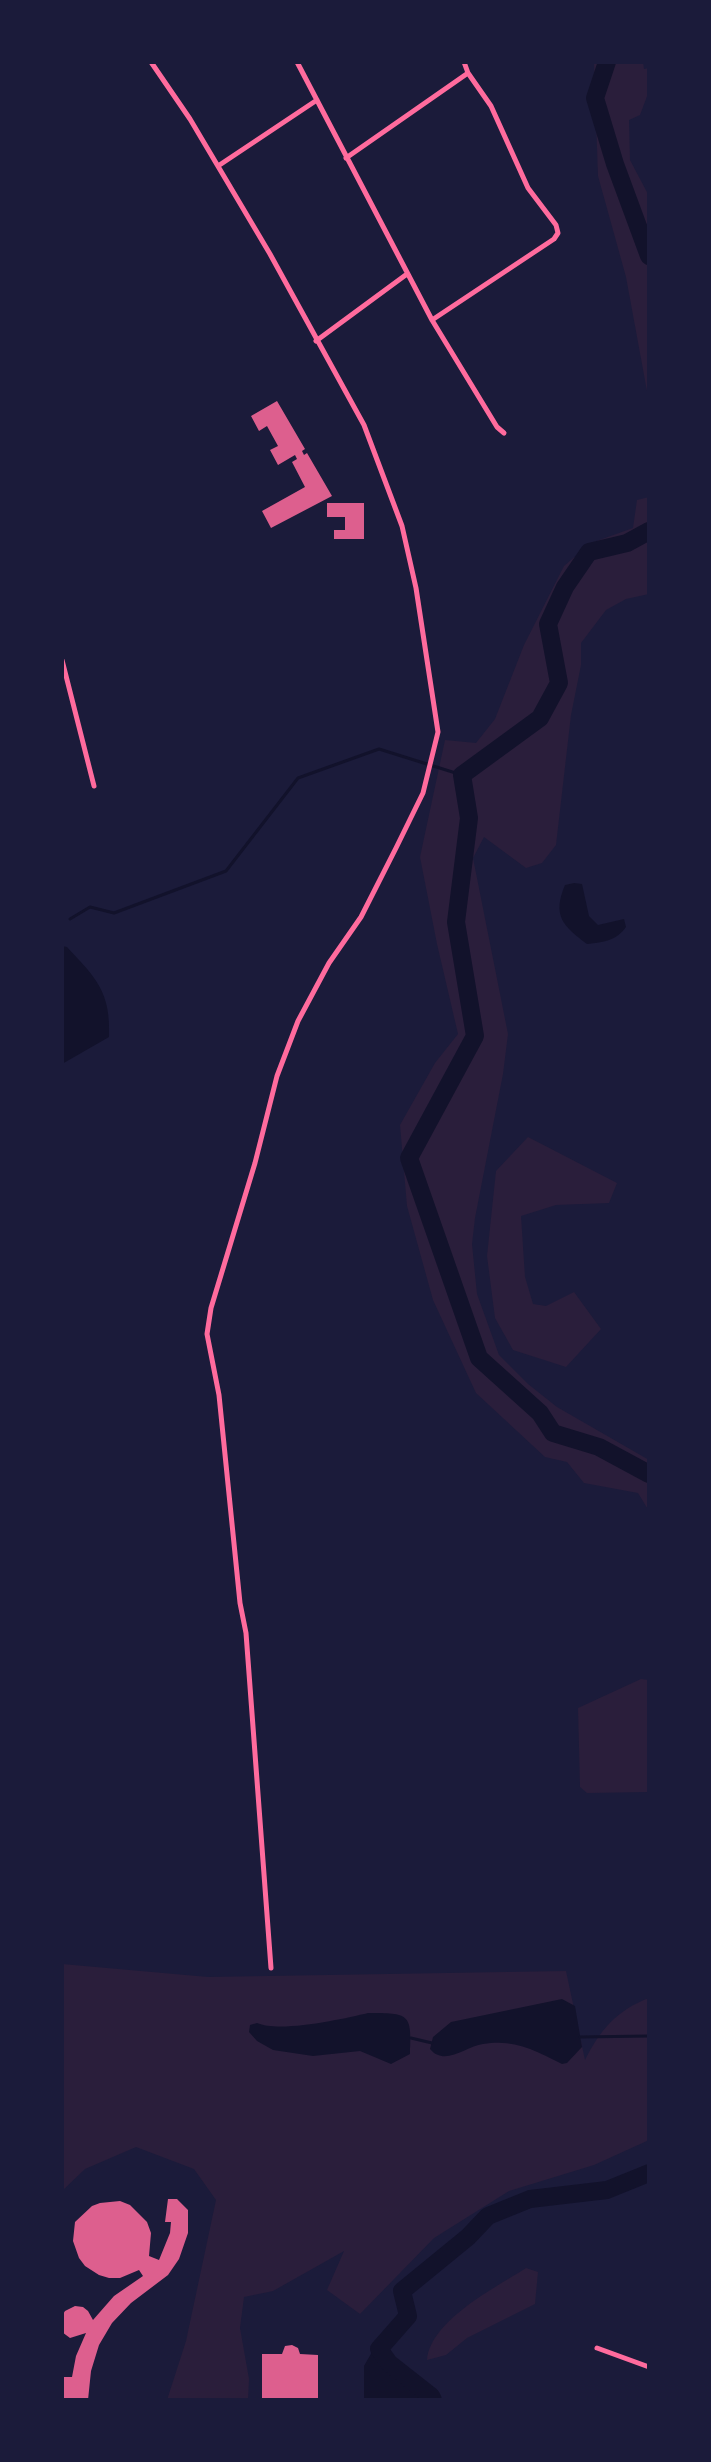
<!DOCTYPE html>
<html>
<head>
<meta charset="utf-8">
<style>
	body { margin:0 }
	#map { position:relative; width:711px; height:2462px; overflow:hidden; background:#1b1b3a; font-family:"Roboto Serif",serif }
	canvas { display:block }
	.frame { position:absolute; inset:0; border:64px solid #1b1b3a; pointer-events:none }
</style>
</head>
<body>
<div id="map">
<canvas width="711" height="2462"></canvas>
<div class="frame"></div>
</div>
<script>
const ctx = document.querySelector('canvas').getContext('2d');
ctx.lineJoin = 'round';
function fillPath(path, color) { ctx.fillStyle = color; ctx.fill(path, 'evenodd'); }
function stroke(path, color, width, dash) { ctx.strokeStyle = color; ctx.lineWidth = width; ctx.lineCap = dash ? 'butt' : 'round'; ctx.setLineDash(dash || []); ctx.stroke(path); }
fillPath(new Path2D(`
	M594,62H643L644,69L649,68V91L640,115L629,120L630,160L649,196V402L626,277L598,176Z
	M649,497V594L626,599L606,610L581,643V665L571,715L556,845L542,863L526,868L484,837L473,858L508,1034L503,1074L475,1218L472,1244L477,1294L499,1355L528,1384L557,1407L649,1460V1511L638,1493L584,1483L567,1462L545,1457L476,1393L433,1300L407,1206L400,1125L435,1063L458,1034L437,944L420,857L445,740L476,743L495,719L524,645L564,566L591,543L633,528L637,500Z
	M528,1137L617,1183L609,1203L556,1205L521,1216L525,1277L533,1304L546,1306L574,1292L601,1329L566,1367L513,1350L495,1318L487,1256L496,1171Z
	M641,1679L649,1680V1792L587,1793L580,1787L578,1708Z
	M62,1964L208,1977L566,1971L585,2060C600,2030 617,2010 649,1998V2140L594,2165L509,2191L434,2238L360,2314L327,2290L344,2251L273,2291L244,2297L240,2328L249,2379L248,2400H167L186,2341L216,2200L194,2169L136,2147L85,2169L62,2191Z
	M526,2268L538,2272L535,2304L467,2338L446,2355L427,2360C431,2320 495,2288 526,2268Z`), '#2a1e3b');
fillPath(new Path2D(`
	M574,883L582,884L589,916L598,925L624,919L626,927C616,941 604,942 587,944C563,926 552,916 565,885Z
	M62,946L67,947C96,978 111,992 109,1037L62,1064Z
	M562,1999L575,2006L582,2047L567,2063L562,2064C534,2050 515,2039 483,2044C466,2046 445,2067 430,2049L433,2037L451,2022Z
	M368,2013C409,2013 412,2013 410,2054L391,2064L360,2051L313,2056L273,2050L257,2041L249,2032L250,2025L257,2023C280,2033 343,2019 368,2013Z
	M379,2349L431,2396L433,2400H364V2366L372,2352Z`), '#12122b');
stroke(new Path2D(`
	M70,919L90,907L114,913L226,871L298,778L379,749L462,775
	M580,2037L649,2036
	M411,2038L432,2043`), '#12122b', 3);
stroke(new Path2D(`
	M607,62L595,98L615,164L649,256
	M649,531L627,543L589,552L565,587L548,624L559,683L540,718L462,775L469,818L456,922L475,1036L409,1158L479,1358L540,1413L553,1433L599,1447L649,1474
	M433,2400L431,2396L389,2363L379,2349L408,2316L402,2291L468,2237L488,2216L530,2199L607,2190L649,2173`), '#12122b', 18);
fillPath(new Path2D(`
	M277,401L305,449L302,451L304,455L307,453L332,496L271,528L262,511L305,487L292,462L297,459L295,455L278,465L270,450L278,446L267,426L259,431L251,416Z
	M327,503H364V539H334V530H345V517H327Z
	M168,2199H177L188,2210V2233L179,2259L168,2275L131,2303L112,2323L99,2345L91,2371L88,2400L62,2399V2377H72L76,2356L86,2333L70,2338L62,2332V2316L65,2311L75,2306L83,2307L88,2311L93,2320L114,2296L143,2276L139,2270L120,2278H109L99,2275L85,2266L79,2258L73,2241L75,2222L92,2206L100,2203L120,2201L130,2205L147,2222L151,2233L149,2256L159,2260L170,2233L171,2222H165Z
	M292,2345L298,2348L300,2354L318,2355V2400H262V2354H282L285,2346Z`), '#dd5f8e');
stroke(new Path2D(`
	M151,62L190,119L270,254L364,425L402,526L416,588L438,732L423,793L396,848L361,917L329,963L298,1021L277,1076L255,1163L211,1308L207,1334L219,1395L240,1603L246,1633L271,1968
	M297,62L432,320L497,427L504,433
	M464,62L468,73
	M346,158L468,73L491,106L528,188L556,225L558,233L554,239L432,320
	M218,166L317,100
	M316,341L407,274
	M62,660L94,786
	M597,2348L649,2367`), '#ff6b9d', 5);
</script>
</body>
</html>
